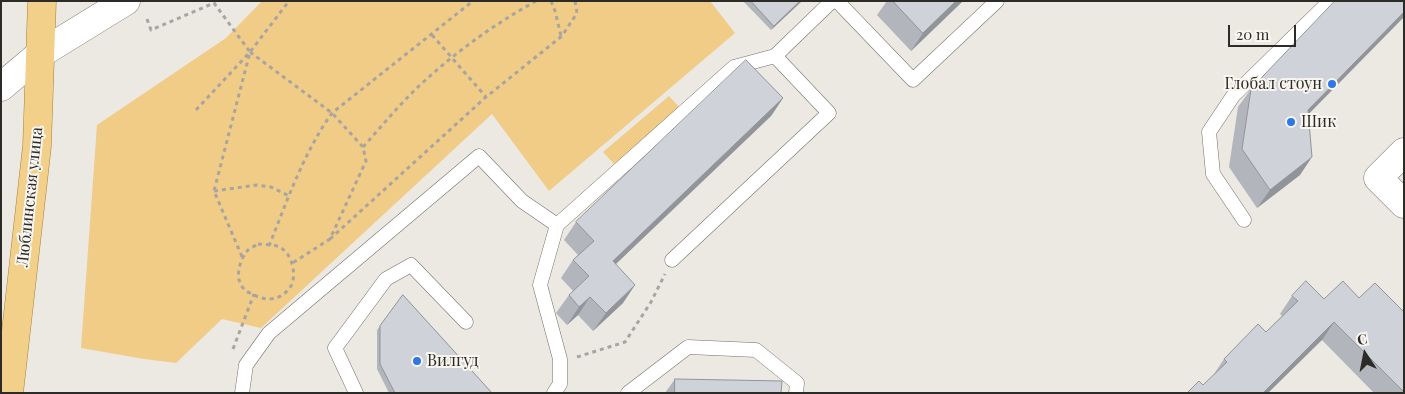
<!DOCTYPE html>
<html>
<head>
<meta charset="utf-8">
<style>
	body { margin:0 }
	#map { position:relative; width:1405px; height:394px; overflow:hidden; background:#ece8e2; font-family:"Playfair Display",serif }
	canvas { display:block }
	.frame { position:absolute; inset:0; border:2px solid #2c2b28; pointer-events:none }
	.north { position:absolute; left:1340px; top:329px; width:50px; height:50px; -webkit-text-stroke:4px #f9f5ef; paint-order:stroke; rotate:349deg; font-size:14px; font-weight:700; line-height:20px; text-align:center; color:#2c2b28 }
	.north::after { content:''; display:block; margin:auto; width:18px; height:22px; background:#2c2b28; clip-path:polygon(50% 0,100% 100%,50% 72%,0 100%) }
	.scale { position:absolute; left:1228px; top:25px; width:68px; height:22px; box-sizing:border-box; border:2px solid #2c2b28; border-top:0; padding-left:6px; font-size:15px; line-height:18px; white-space:nowrap; color:#2c2b28; -webkit-text-stroke:4px #f9f5ef; paint-order:stroke }
</style>
</head>
<body>
<div id="map">
<canvas width="1405" height="394"></canvas>
<div class="frame"></div>
<div class="north">С</div>
<div class="scale">20 m</div>
</div>
<script>
const ctx = document.querySelector('canvas').getContext('2d');
ctx.lineJoin = 'round';
function fillPath(path, color) { ctx.fillStyle = color; ctx.fill(path, 'evenodd'); }
function stroke(path, color, width, dash) { ctx.strokeStyle = color; ctx.lineWidth = width; ctx.lineCap = dash ? 'butt' : 'round'; ctx.setLineDash(dash || []); ctx.stroke(path); }
function write(font, color, halo, rows, align = 'center') {
  ctx.font = font + ' "Playfair Display",serif'; ctx.lineWidth = 4; ctx.setLineDash([]); ctx.textBaseline = 'middle'; ctx.strokeStyle = halo; ctx.fillStyle = color; for (const [text, x, y, turn = 0] of rows) {
    ctx.save(); ctx.translate(x, y); ctx.rotate((+turn || 0) * Math.PI / 180); ctx.textAlign = isNaN(turn) ? turn : align; if (halo) ctx.strokeText(text, 0, 0); ctx.fillText(text, 0, 0); ctx.restore();
  }
}
fillPath(new Path2D(`
	M262,1H710L735,33L549,191L492,114L261,328L222,319L176,363L144,359L81,348L97,125L226,38Z
	M669,96L680,108L614,164L603,152Z`), '#f1cc87');
const lane = new Path2D(`
	M837,1L913,80L997,1
	M1244,220L1213,174L1209,132L1233,96L1330,1
	M672,260L829,113L775,56
	M242,393L246,365L269,333L479,156L522,201L557,225L734,67L775,56L832,1
	M356,393L335,348L386,279L411,265L466,322
	M554,393L560,384V359L540,285L557,225
	M628,393L688,347L756,350L797,383L796,393`);
const street = new Path2D(`
	M1404,152L1378,178L1404,204`);
const secondary = new Path2D(`
	M1,87L40,54L126,1`);
const primary = new Path2D(`
	M9,393L37,146L42,1`);
stroke(lane, '#74716b', 15);
stroke(street, '#74716b', 29);
stroke(secondary, '#74716b', 29);
stroke(primary, '#a78234', 29);
stroke(new Path2D(`
	M551,1L555,11L561,36
	M147,19L151,30L214,3L250,52L214,191L243,259
	M432,35L486,97
	M250,52L332,113L363,147L366,161L330,239L291,264
	M196,110L250,52L289,1
	M363,147C381,127 398,106 418,87C454,53 493,25 536,1
	M214,191L257,185L271,187L289,196
	M330,239L486,97L562,36L577,13L575,1
	M258,244C265,245 276,244 281,248C292,254 297,275 291,286C282,300 268,302 254,295C251,293 246,292 244,289C234,279 239,260 248,250C250,248 255,246 258,244Z
	M269,246C287,201 304,152 332,113L473,1
	M233,349L254,294
	M577,357L625,342L651,302L665,274`), '#a8a5a0', 3, [4, 4]);
stroke(lane, '#fff', 14);
stroke(street, '#fff', 28);
stroke(secondary, '#fff', 28);
stroke(primary, '#f2d089', 28);
fillPath(new Path2D(`
	M743,1H802L771,30Z
	M887,1H963L911,51L877,15Z
	M1251,89L1308,115L1300,175L1257,208L1229,167L1238,107Z
	M783,98L771,116L616,264L623,303L593,331L578,315L567,325L556,313L569,295L573,291L561,278L573,260L578,255L564,240L576,222Z
	M403,295L492,393H389L377,369V330Z
	M1292,296L1324,299L1359,298L1404,312V393H1374L1322,340L1203,385L1212,377L1224,359L1266,332L1282,316L1280,314Z
	M675,379L781,393H665Z`), '#b2b5bb');
fillPath(new Path2D(`
	M800,1H802L771,30L774,26Z
	M956,1H963L911,51L923,33Z
	M1404,12V17L1295,128L1308,110Z
	M783,98L771,116L600,279L613,261Z
	M1312,157L1300,175L1257,208L1270,190Z
	M635,285L623,303L593,331L606,313Z
	M590,297L578,315L567,325L579,307Z
	M1334,322L1322,340L1268,393H1263Z`), '#919498');
const building = new Path2D(`
	M751,1H800L774,26Z
	M893,1H956L923,33Z
	M1335,1H1404V12L1308,110L1312,157L1270,190L1242,149L1251,89Z
	M746,60L783,98L613,261L635,285L606,313L590,297L579,307L569,295L589,276L573,260L594,241L576,222Z
	M1306,281L1324,299L1343,281L1359,298L1375,283L1404,312V392L1334,322L1263,393H1187L1199,381L1203,385L1227,362L1224,359L1258,324L1266,332L1298,301L1292,296Z
	M403,295L492,393H395L380,364V326Z
	M675,379L782,381L781,393H675Z`);
fillPath(building, '#cfd3d9');
stroke(building, '#919498', 1);
for (const [x, y, r, color] of [
	[1332,84,5,"#2d78e4"],
	[1291,122,5,"#2d78e4"],
	[417,361,5,"#2d78e4"]
]) { const dot = new Path2D(); dot.arc(x, y, r, 0, 2 * Math.PI); ctx.fillStyle = color; ctx.fill(dot); stroke(dot, '#f9f5ef', 2); }
write('16px', '#2c2b28', '#f9f5ef', [
	["Глобал стоун",1322,84,"right"],
	["Шик",1301,122],
	["Вилгуд",427,361]
], 'left');
write('16px', '#2c2b28', '#f9f5ef', [
	["Люблинская улица",30,197,-84]
]);
</script>
</body>
</html>
